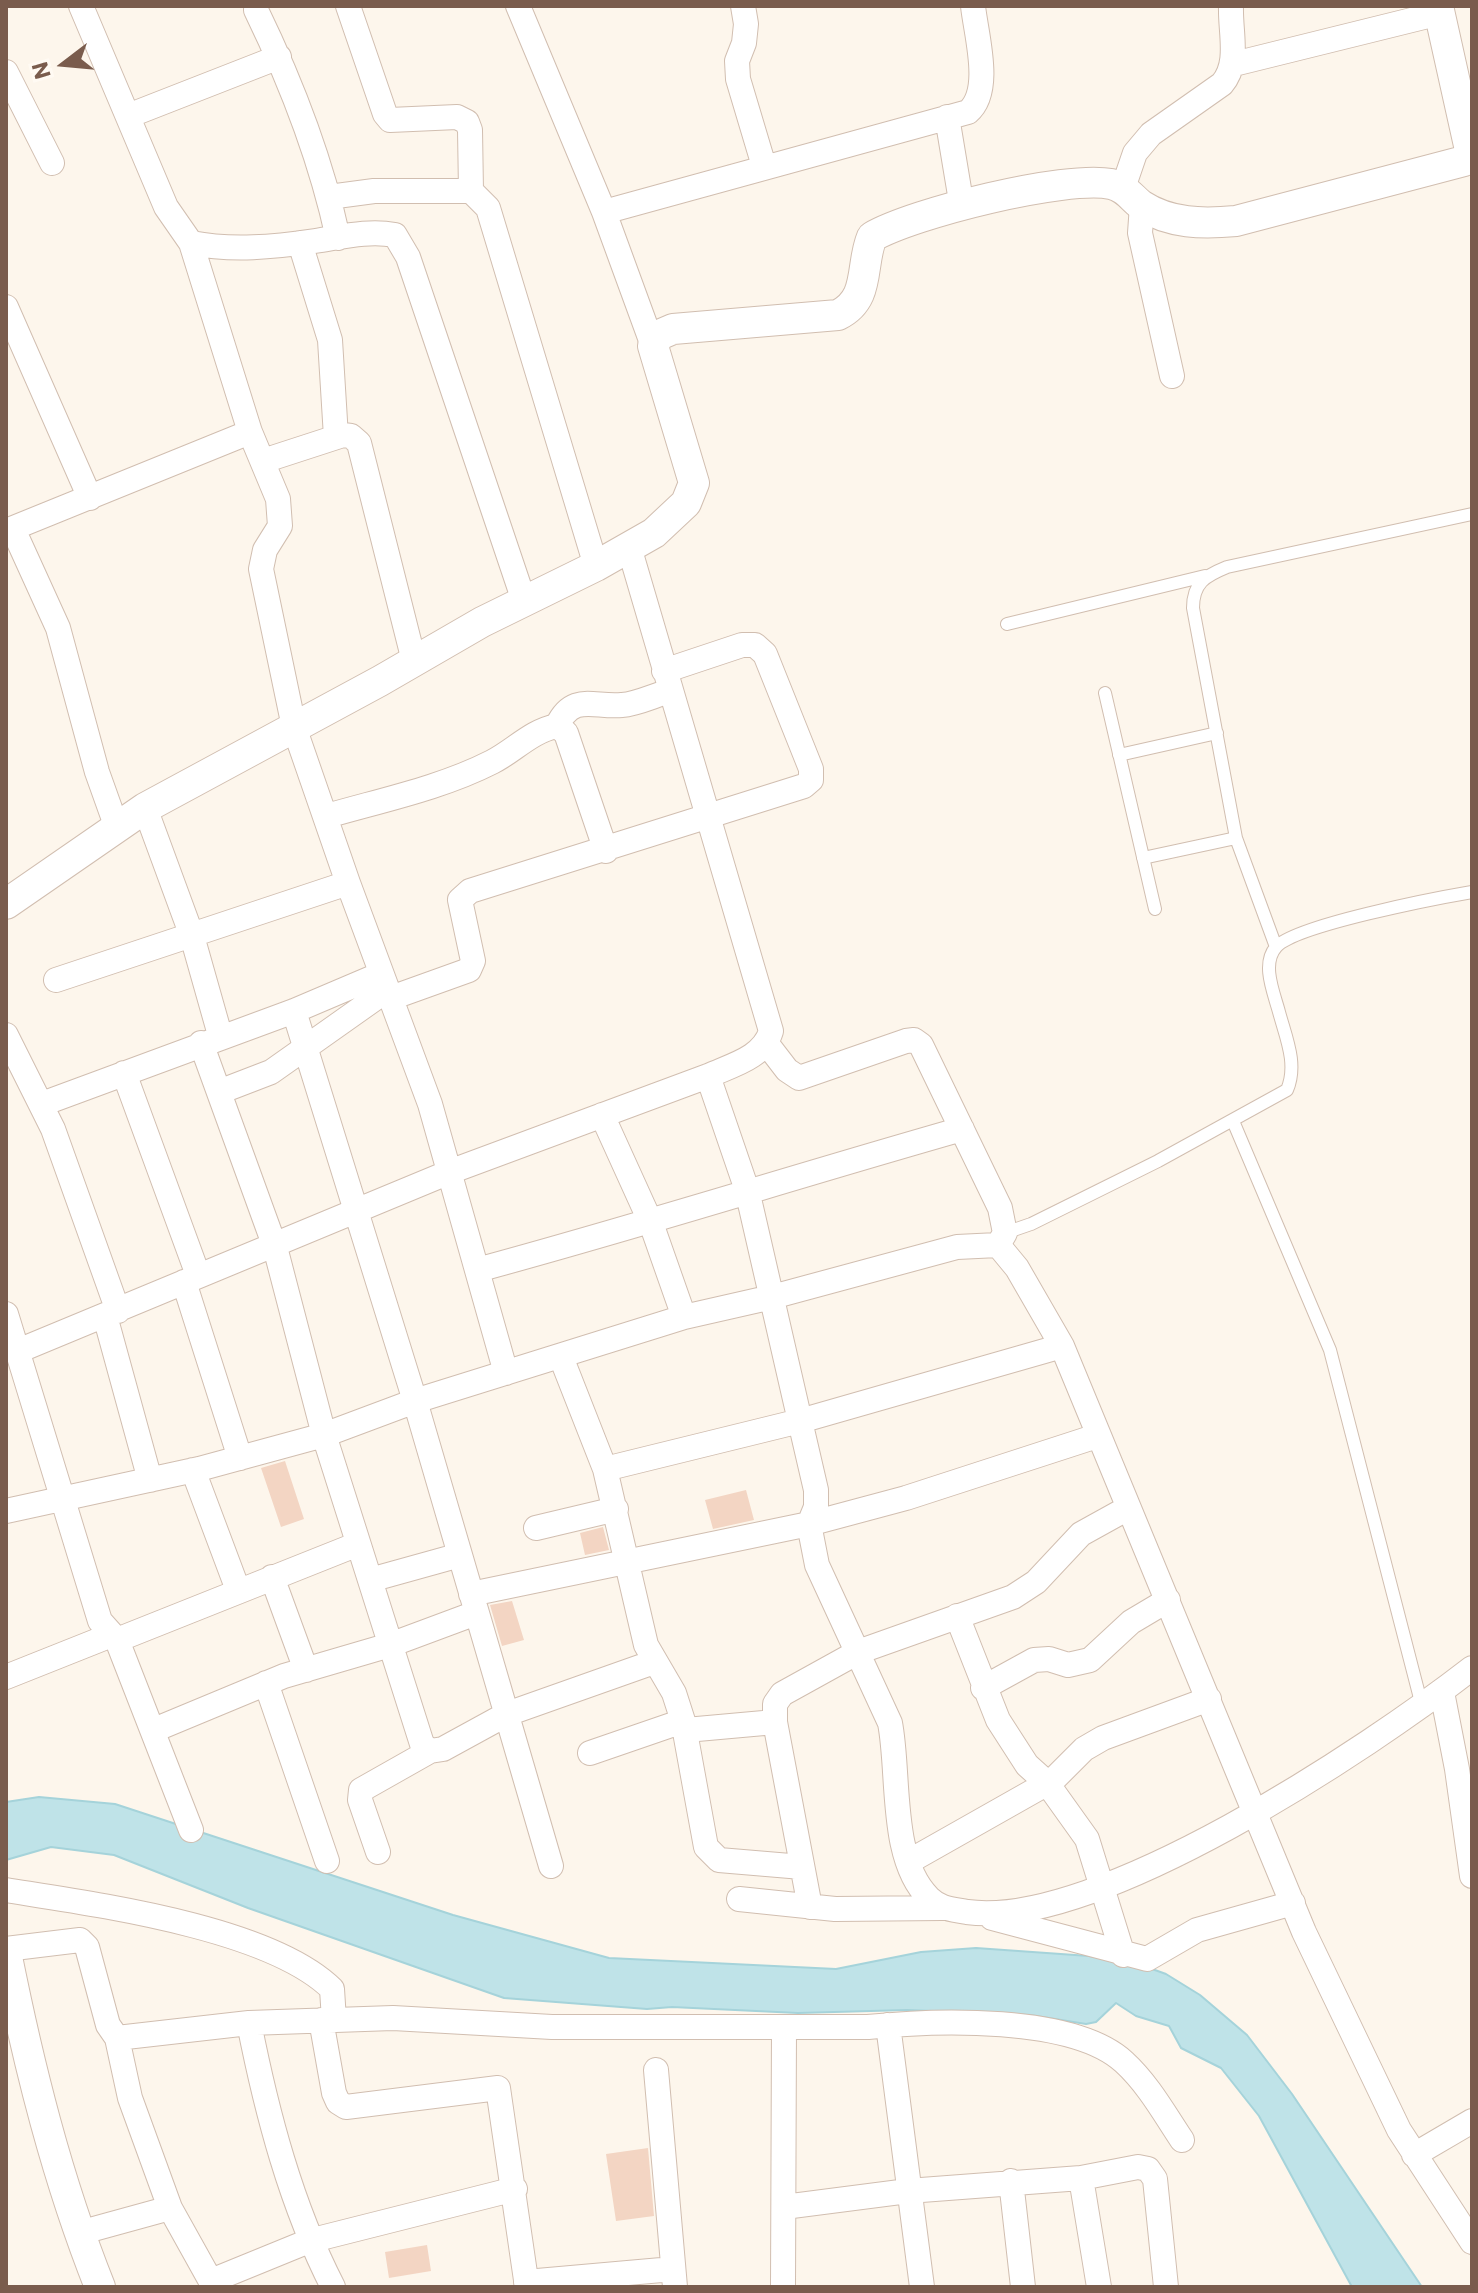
<!DOCTYPE html>
<html>
<head>
<meta charset="utf-8">
<style>
	body { margin:0 }
	#map { position:relative; width:1478px; height:2293px; overflow:hidden; background:#fdf6ec; font-family:Commissioner,sans-serif }
	canvas { display:block }
	.frame { position:absolute; inset:0; border:8px solid #7a5c4d; pointer-events:none }
	.north { position:absolute; left:24px; top:24px; width:80px; height:80px; -webkit-text-stroke:6px #fffaf3; paint-order:stroke; rotate:254deg; font-size:22px; font-weight:700; line-height:32px; text-align:center; color:#7a5c4d }
	.north::after { content:''; display:block; margin:auto; width:28px; height:36px; background:#7a5c4d; clip-path:polygon(50% 0,100% 100%,50% 72%,0 100%) }
</style>
</head>
<body>
<div id="map">
<canvas width="1478" height="2293"></canvas>
<div class="frame"></div>
<div class="north">N</div>
</div>
<script>
const ctx = document.querySelector('canvas').getContext('2d');
ctx.lineJoin = 'round';
function fillPath(path, color) { ctx.fillStyle = color; ctx.fill(path, 'evenodd'); }
function stroke(path, color, width, dash) { ctx.strokeStyle = color; ctx.lineWidth = width; ctx.lineCap = dash ? 'butt' : 'round'; ctx.setLineDash(dash || []); ctx.stroke(path); }
const water = new Path2D(`
	M39,1797L115,1804L453,1915L609,1958L836,1969L921,1952L976,1948L1089,1956L1141,1965L1166,1974L1200,1995L1247,2035L1292,2094L1422,2287H1352L1259,2116L1221,2068L1181,2048L1169,2026L1136,2016L1116,2003L1096,2022L1086,2024L1030,2015L907,2010L798,2013L672,2007L647,2009L504,1998L248,1908L114,1855L51,1847L6,1860V1802Z`);
fillPath(water, '#bfe3e8');
stroke(water, '#a5d3da', 2);
fillPath(new Path2D(`
	M285,1461L304,1519L281,1527L261,1468Z
	M746,1490L754,1520L713,1529L705,1500Z
	M603,1527L609,1550L585,1555L580,1533Z
	M512,1601L524,1640L502,1646L490,1605Z
	M648,2148L654,2216L616,2221L606,2154Z
	M427,2245L431,2271L389,2278L385,2252Z`), '#f3d5c3');
const service = new Path2D(`
	M1007,624L1205,576
	M1105,693L1155,909
	M1119,755L1217,733
	M1143,858L1236,838
	M1276,947L1236,838L1193,608C1193,583 1205,576 1227,567L1472,514
	M1233,1121L1330,1350L1422,1706
	M1005,1233L1031,1224L1158,1161L1287,1090C1298,1064 1286,1038 1279,1012C1274,993 1261,964 1276,947C1296,925 1437,898 1472,892`);
const minor = new Path2D(`
	M81,6L166,207L191,243C232,251 274,247 315,241C342,237 368,230 395,235L408,257L524,601
	M348,6L385,114L390,120L457,117L467,122L470,130L471,191
	M518,6L604,212L653,346
	M743,6L746,24L744,43L737,61L738,79L764,166
	M256,10C291,82 321,159 338,238
	M1234,64L1440,13
	M6,72L52,163
	M128,116L279,57
	M947,117L962,207
	M1123,188L1135,153L1151,134L1222,84C1240,63 1230,33 1231,6
	M329,197L374,191H471L488,208L596,566
	M1142,205L1140,233L1172,376
	M604,212L968,112C993,91 976,35 973,6
	M191,243L250,432L278,499L280,526L265,550L261,569L294,727L348,883L430,1104L506,1373
	M300,243L330,340L336,437
	M6,307L90,498
	M263,461L343,435L351,436L359,443L414,661
	M13,529L58,628L97,772L117,828
	M6,531L250,432
	M629,547L771,1031C763,1058 732,1065 708,1076L747,1190L800,1421L816,1490V1507L809,1524L817,1565L890,1723C900,1774 889,1859 929,1898C940,1909 952,1909 967,1912C1097,1930 1369,1748 1472,1668
	M557,726C573,692 594,708 622,705C637,704 655,695 670,691
	M145,808L192,936L220,1035
	M327,816C382,800 441,788 492,762C514,751 531,731 557,726L566,733L606,851
	M56,980L348,883
	M391,998L469,970L473,961L460,900L470,891L804,786L811,780V769L765,654L755,645H742L664,671
	M294,1011L415,1401L551,1866
	M6,1035L53,1129L118,1311
	M201,1043L275,1247L324,1435L422,1744L430,1751L443,1749L507,1714L654,1662
	M767,1044L787,1070L799,1078L906,1041L914,1040L921,1045L1000,1208L1005,1233L998,1245
	M124,1073L198,1275
	M219,1092L271,1072L387,990
	M42,1104L294,1011L381,974
	M602,1115L651,1223L684,1317
	M477,1270C640,1226 800,1175 962,1129
	M184,1282L240,1458
	M6,1314L100,1621L117,1640L358,1544
	M105,1316L150,1480
	M18,1351L452,1171L708,1076
	M561,1357L605,1469L646,1645L674,1693L683,1721L706,1847L719,1860L802,1867
	M605,1469L800,1421L1062,1346
	M193,1470L238,1590
	M6,1511L199,1469L324,1435L415,1401L684,1317L772,1297L957,1247L998,1245L1017,1268L1062,1346L1304,1932L1399,2130L1472,2242
	M536,1528L616,1509
	M272,1577L306,1670
	M370,1580L460,1555
	M471,1594L809,1524L906,1498L1097,1436
	M957,1616L998,1720L1027,1765L1047,1783L1087,1839L1123,1955
	M117,1640L191,1830
	M6,1677L109,1636
	M266,1683L327,1861
	M983,1688L1034,1660L1049,1659L1068,1665L1090,1660L1131,1622L1168,1600
	M1442,1692L1457,1769L1472,1876
	M154,1730L284,1676L390,1645L476,1613
	M686,1730L775,1722
	M590,1753L683,1721
	M378,1852L360,1800L361,1790L430,1751
	M908,1862L1053,1780L1084,1749L1103,1738L1209,1699
	M6,1890C93,1904 269,1927 332,1989L334,2020
	M739,1899L835,1909L942,1908
	M810,1907L775,1722V1704L782,1694L858,1652L1013,1597L1036,1582L1081,1534L1128,1508
	M992,1918L1147,1959L1197,1930L1293,1903
	M6,1949L80,1940L87,1947L108,2025L117,2038L249,2023L393,2018L552,2027H868C934,2020 1073,2015 1124,2062C1148,2084 1164,2113 1182,2140
	M321,2020L334,2093L338,2102L346,2107L498,2088L527,2287
	M249,2023C267,2114 291,2205 333,2287
	M888,2025L922,2287
	M117,2038L130,2098L170,2208L214,2287
	M656,2070L675,2287
	M1414,2155L1472,2121
	M1081,2178L1099,2287
	M1011,2181L1023,2287
	M784,2207L908,2191L1081,2178L1138,2167L1148,2169L1155,2179L1166,2287
	M79,2233L170,2208
	M211,2281L309,2241L515,2189
	M526,2282L673,2269
	M783,2287L784,2028`);
const tertiary = new Path2D(`
	M6,904L145,808L380,681L482,622L596,566L654,533L686,503L694,483L653,346L659,335L673,329L838,315C871,299 860,265 872,237C913,213 1065,175 1111,184C1125,187 1131,197 1141,205C1170,224 1203,224 1236,221L1464,161L1470,150L1438,6
	M6,1952C29,2067 57,2179 100,2287`);
stroke(service, '#d1beb0', 14);
stroke(minor, '#d1beb0', 26);
stroke(tertiary, '#d1beb0', 32);
stroke(service, '#fff', 12);
stroke(minor, '#fff', 24);
stroke(tertiary, '#fff', 30);
</script>
</body>
</html>
